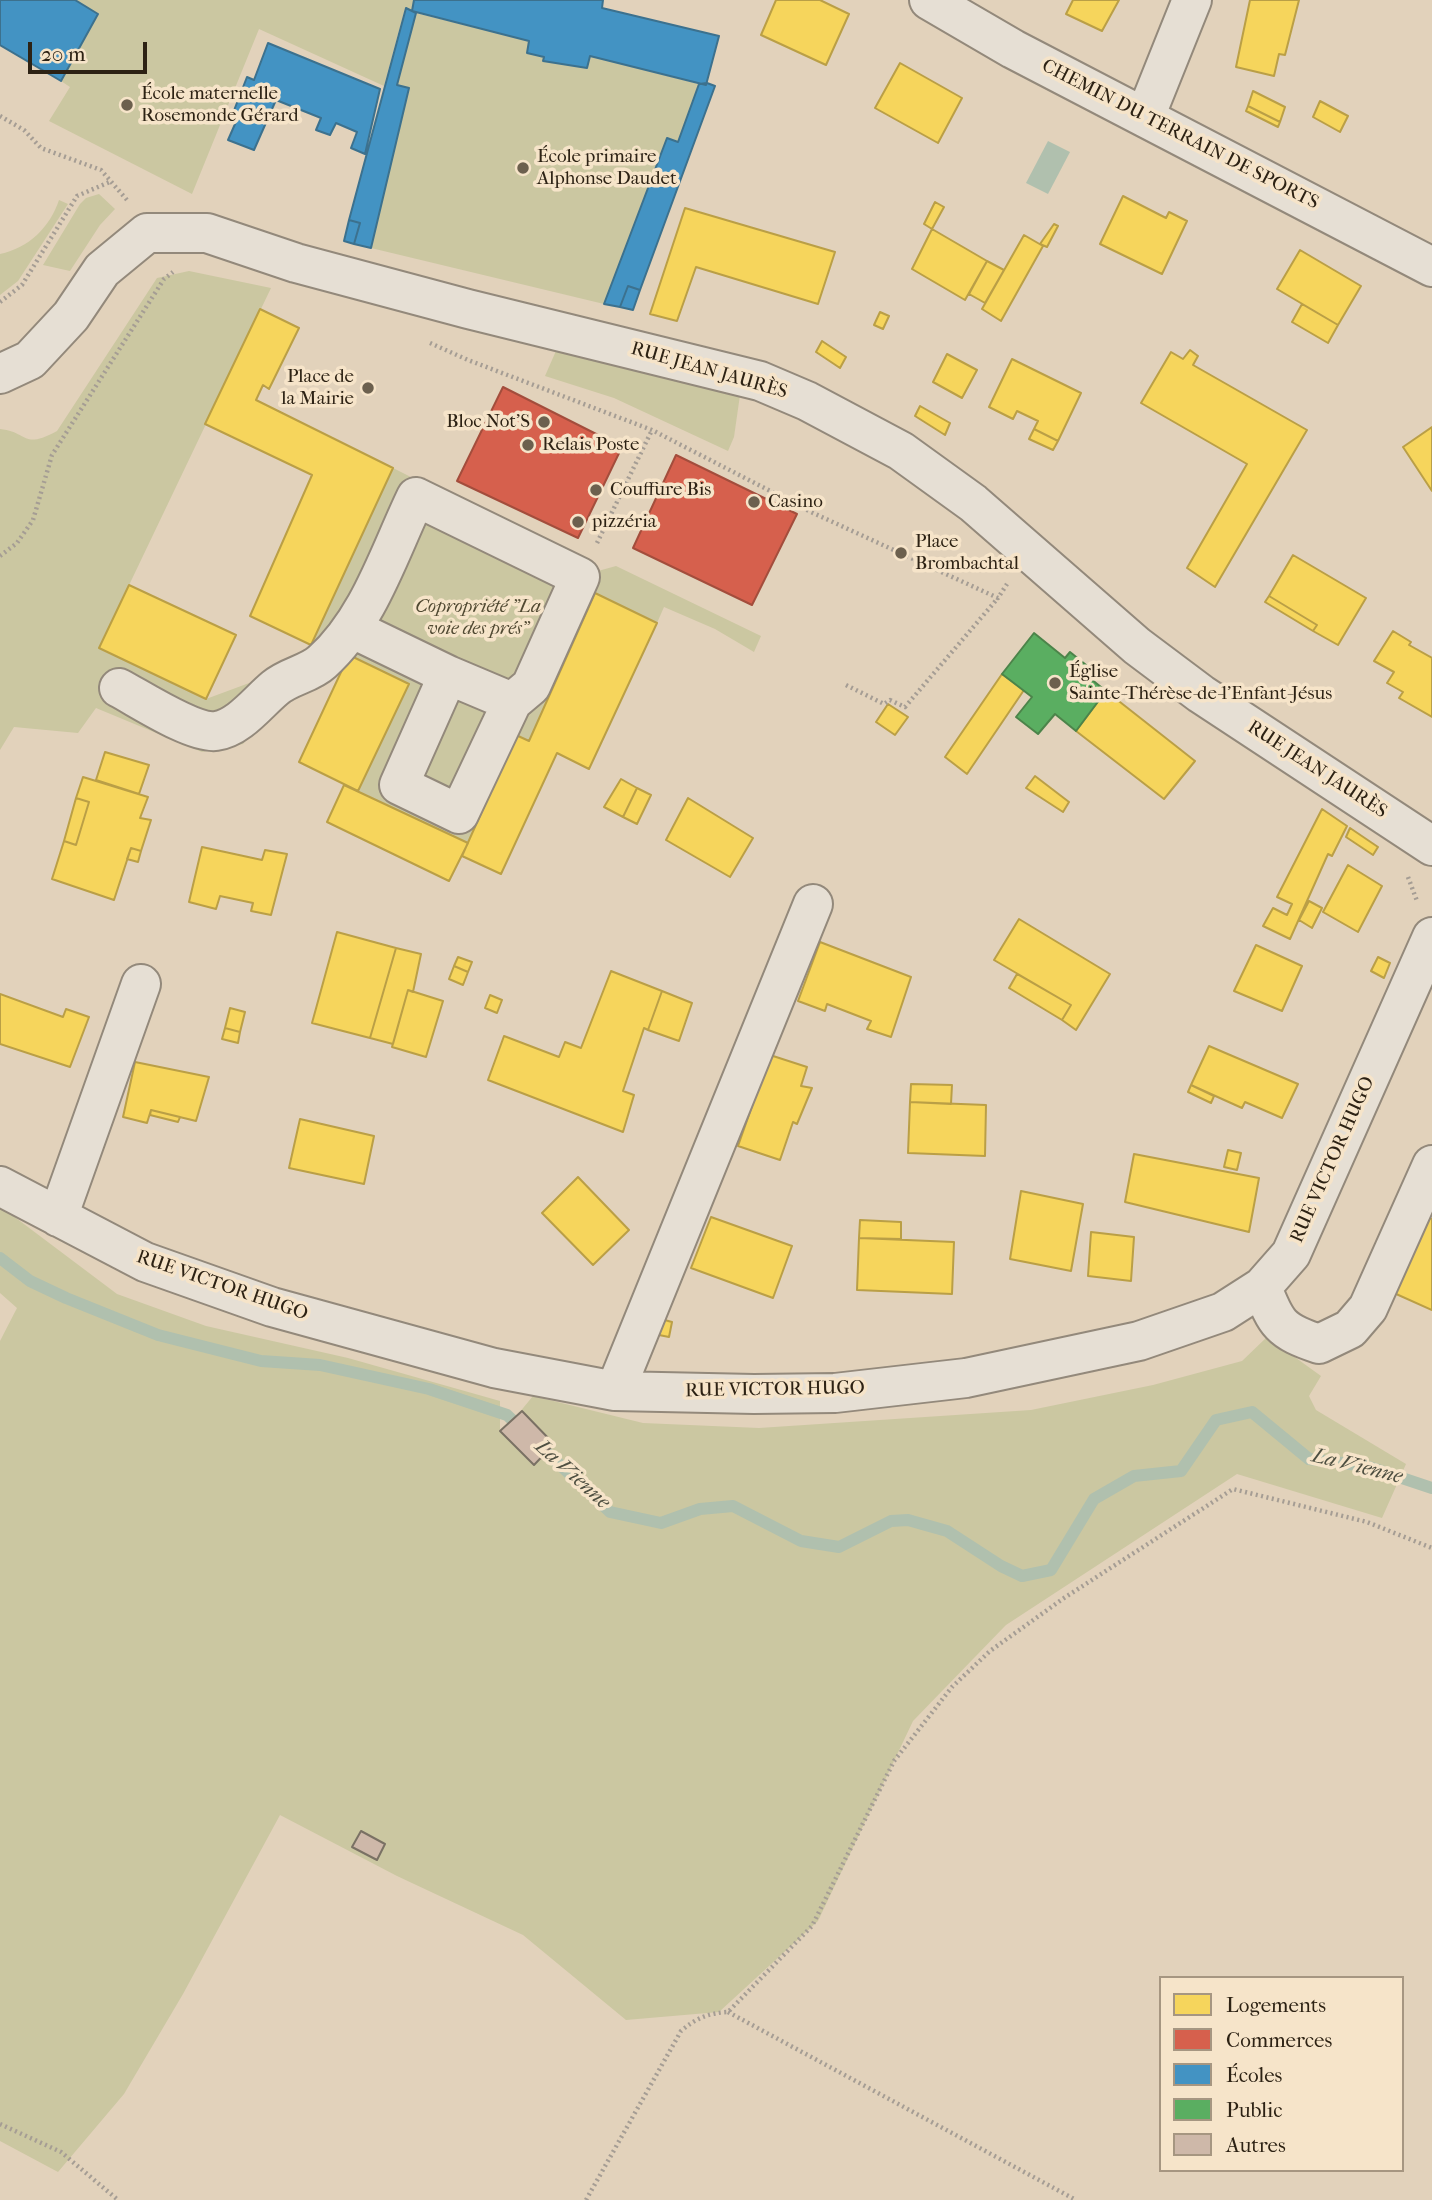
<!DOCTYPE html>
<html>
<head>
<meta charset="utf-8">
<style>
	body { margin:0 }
	#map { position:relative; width:1432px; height:2200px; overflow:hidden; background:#e2d2bb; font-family:"IM FELL French Canon",serif }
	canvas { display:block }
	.legend { position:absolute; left:1159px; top:1976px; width:245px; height:196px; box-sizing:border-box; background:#f6e4c9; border:2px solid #a69681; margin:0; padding:9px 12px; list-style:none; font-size:21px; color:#2d2214 }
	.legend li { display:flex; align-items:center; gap:14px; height:35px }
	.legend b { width:35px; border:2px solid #a69681 }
	.scale { position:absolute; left:28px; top:42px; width:119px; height:32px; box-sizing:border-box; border:4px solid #2d2214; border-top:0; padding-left:9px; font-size:21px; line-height:24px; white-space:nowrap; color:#2d2214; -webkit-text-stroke:5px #f6e4c9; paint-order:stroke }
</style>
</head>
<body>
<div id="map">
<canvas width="1432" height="2200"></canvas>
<ul class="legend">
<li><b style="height:19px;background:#f6d55c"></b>Logements</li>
<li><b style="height:19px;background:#d6604d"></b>Commerces</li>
<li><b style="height:19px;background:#4393c3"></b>Écoles</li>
<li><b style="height:19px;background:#5aae61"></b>Public</li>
<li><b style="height:19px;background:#ceb8a9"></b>Autres</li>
</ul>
<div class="scale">20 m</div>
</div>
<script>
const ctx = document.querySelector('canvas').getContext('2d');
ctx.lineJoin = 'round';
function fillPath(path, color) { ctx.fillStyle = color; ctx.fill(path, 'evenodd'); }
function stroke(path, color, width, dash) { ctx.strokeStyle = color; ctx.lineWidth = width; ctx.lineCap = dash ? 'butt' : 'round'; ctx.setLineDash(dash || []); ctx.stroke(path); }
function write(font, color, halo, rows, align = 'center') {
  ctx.font = font + ' "IM FELL French Canon",serif'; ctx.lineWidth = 7; ctx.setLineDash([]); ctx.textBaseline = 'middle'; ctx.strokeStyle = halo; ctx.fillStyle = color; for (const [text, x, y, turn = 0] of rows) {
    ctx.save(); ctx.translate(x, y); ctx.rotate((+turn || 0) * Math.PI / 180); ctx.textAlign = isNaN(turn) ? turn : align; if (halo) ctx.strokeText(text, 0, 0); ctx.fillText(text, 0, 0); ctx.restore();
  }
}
fillPath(new Path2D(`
	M75,0H414L412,10L405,8L384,86L259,29L192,194L49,121L70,87L61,81L98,14Z
	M416,13L529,41L527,53L544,57V61L586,68L590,56L699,84L678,142L667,138L604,304L371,248L409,89L397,85Z
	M99,194L115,209L100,225L70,271L43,265L80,204L86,198Z
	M59,200L68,204L18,281L0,295V254C29,248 50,227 59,200Z
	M189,271L271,288L99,648L206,699L260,679L311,645L393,468L598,571L616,566L761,636L754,652L715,629L664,607L657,623L595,594L529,741L516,735L468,843L358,791L408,684L349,655L271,712L243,744L202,752L96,708L78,733L14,727L0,750V429C29,432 22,450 57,431L157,278Z
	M559,344L741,388L734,437L728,451L614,398L545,376Z
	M0,1206L117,1294L206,1326L348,1358L500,1401V1431L533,1465L554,1444L519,1413L533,1396L643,1423L759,1428L1031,1410L1153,1385L1242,1361L1267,1337L1321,1376L1309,1396L1316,1410L1406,1464L1382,1518L1237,1474L1006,1625L913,1721L818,1921L719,2012L626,2020L523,1935L397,1876L280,1815L183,1994L124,2094L58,2172L0,2141V1341L17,1308L0,1293Z`), '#cbc7a1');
fillPath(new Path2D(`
	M1048,141L1070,152L1048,194L1026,183Z`), '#b0c0ae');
const homes = new Path2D(`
	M776,0H820L849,14L826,65L761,35Z
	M1073,0H1119L1102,31L1066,14Z
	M1250,0H1299L1285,55L1279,54L1274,76L1236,67Z
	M900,63L962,98L938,143L875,108Z
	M1253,91L1285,107L1280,122L1248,106Z
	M1320,101L1348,116L1340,132L1313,117Z
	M1248,106L1280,122L1278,127L1246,111Z
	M1123,196L1166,218L1169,212L1187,221L1162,274L1100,244Z
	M935,202L944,207L932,229L924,224Z
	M685,208L835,252L818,304L696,267L677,321L650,314Z
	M1054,224L1058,226L1047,247L1040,244Z
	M932,229L987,261L965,300L912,269Z
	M1024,235L1043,246L1001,321L982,309Z
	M1300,250L1361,286L1338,325L1277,289Z
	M987,261L1004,270L985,303L969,294Z
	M1302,304L1338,325L1328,343L1292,322Z
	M260,309L299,328L269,389L263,385L256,400L393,468L311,645L250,616L312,475L205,424Z
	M880,312L889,316L883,329L874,325Z
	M822,341L846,357L840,368L816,352Z
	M1190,350L1198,356L1193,365L1307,430L1215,587L1187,568L1247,464L1141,403L1171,352L1183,359Z
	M947,354L977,370L962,398L933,382Z
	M1012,359L1081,393L1058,441L1034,429L1038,421L1017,411L1013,419L989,407Z
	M920,406L950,423L945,435L915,416Z
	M1432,427V491L1403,447Z
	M1034,429L1058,441L1053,450L1029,439Z
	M1293,555L1366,598L1338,645L1313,631L1317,625L1269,596Z
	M129,585L236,635L206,699L99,648Z
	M595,593L657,623L589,769L557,753L501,874L462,856L516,735L529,741Z
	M1269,596L1317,625L1313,631L1265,602Z
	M1393,631L1411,642L1409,645L1432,658V717L1399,698L1403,692L1387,683L1394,672L1374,661Z
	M349,655L409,684L358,791L299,762Z
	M1002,674L1024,690L967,774L945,757Z
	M1106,691L1195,761L1164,799L1076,731Z
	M888,704L908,717L895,735L876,722Z
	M105,752L149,765L139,794L96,780Z
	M1035,776L1069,802L1063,812L1026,788Z
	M83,777L148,797L140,818L151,820L141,851L131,848L114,900L52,879L64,841L76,845L89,802L76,798Z
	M621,779L637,788L623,817L604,807Z
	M344,785L468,843L449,881L327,822Z
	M637,788L651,795L637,824L623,817Z
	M76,798L89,802L76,845L64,841Z
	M688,798L753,838L730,877L666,840Z
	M1322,809L1347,826L1332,856L1328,854L1290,939L1263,926L1273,908L1287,915L1292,904L1277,897Z
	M1350,828L1378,847L1373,855L1346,837Z
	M202,847L262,860L265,850L287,854L271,915L251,911L253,903L220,896L216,909L189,902Z
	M131,848L141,851L138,862L127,859Z
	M1348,865L1382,886L1358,932L1323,912Z
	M1309,901L1322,908L1312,928L1299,920Z
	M1019,919L1110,974L1076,1030L1062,1020L1071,1005L994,960Z
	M337,932L396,948L370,1038L312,1023Z
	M820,942L911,977L891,1037L867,1029L871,1021L827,1004L825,1011L798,1001Z
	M1256,945L1302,966L1282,1011L1234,991Z
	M396,948L421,954L413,992L408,990L393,1044L370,1038Z
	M458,957L472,962L468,972L454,966Z
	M1378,957L1390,963L1384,978L1371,971Z
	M454,966L468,972L463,985L449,979Z
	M611,971L662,991L648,1030L644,1028L623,1091L634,1095L623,1132L488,1080L504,1036L559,1057L565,1042L581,1048Z
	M1017,974L1071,1005L1062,1020L1009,988Z
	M408,990L443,1001L426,1057L392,1047Z
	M662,991L692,1003L679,1041L648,1030Z
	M0,994L63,1017L66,1009L89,1017L70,1067L0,1044Z
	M490,995L502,1000L497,1013L485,1008Z
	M230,1008L245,1012L240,1032L225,1028Z
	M225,1028L240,1032L238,1043L222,1039Z
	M1209,1046L1298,1084L1282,1118L1245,1102L1242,1108L1191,1085Z
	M770,1055L807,1067L801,1086L812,1088L797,1124L793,1122L780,1160L738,1146Z
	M135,1062L209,1077L196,1121L151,1110L147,1123L123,1117Z
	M911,1084L952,1085L951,1104L910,1102Z
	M1191,1085L1214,1096L1211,1103L1188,1092Z
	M910,1102L986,1105L985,1156L908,1153Z
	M151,1110L180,1117L178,1122L150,1115Z
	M300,1119L374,1136L364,1184L289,1168Z
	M1228,1150L1241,1153L1237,1170L1224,1167Z
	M1134,1154L1259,1178L1249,1232L1125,1202Z
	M578,1177L629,1230L593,1265L542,1213Z
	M1021,1191L1083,1204L1071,1271L1010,1259Z
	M1419,1213L1432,1219V1310L1385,1289Z
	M711,1217L792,1246L773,1298L691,1268Z
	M860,1220L901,1222V1239L859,1238Z
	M1091,1232L1134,1237L1131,1281L1088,1276Z
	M859,1238L954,1242L952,1294L857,1290Z
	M657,1318L672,1322L669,1337L654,1334Z`);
fillPath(homes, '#f6d55c');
stroke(homes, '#ba9f46', 2);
const shops = new Path2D(`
	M503,387L622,447L578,538L457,481Z
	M676,455L797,514L752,605L633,548Z`);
fillPath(shops, '#d6604d');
stroke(shops, '#a34d3c', 2);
const schools = new Path2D(`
	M0,0H75L98,14L61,81L0,45Z
	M414,0H603L602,8L719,36L706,85L590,56L587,68L543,61L544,57L527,53L529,41L412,11Z
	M406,8L416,13L397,85L409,88L371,248L354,244L360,223L349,220Z
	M268,43L380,89L365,154L351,148L357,132L336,123L330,135L316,130L321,118L276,100L254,150L228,140L239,115L233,113L247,77L254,80Z
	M707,83L715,86L640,290L628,286L620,307L604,304L667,138L678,142L699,84Z
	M349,220L360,223L354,244L344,241Z
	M628,286L640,290L633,310L620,307Z`);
fillPath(schools, '#4393c3');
stroke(schools, '#3c718e', 2);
const public = new Path2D(`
	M1034,633L1065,658L1070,652L1091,669L1086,675L1106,691L1076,731L1055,714L1038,734L1016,717L1032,697L1002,674Z`);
fillPath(public, '#5aae61');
stroke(public, '#4c844a', 2);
stroke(new Path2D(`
	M0,1258L30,1281L66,1298L158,1335L261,1361L320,1365L429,1389L507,1415L610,1512L661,1523L700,1509L733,1506L801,1541L839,1547L891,1521L908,1520L947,1531L1001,1566L1022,1576L1051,1570L1094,1499L1134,1476L1181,1471L1216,1420L1252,1412L1309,1459L1366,1466L1432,1488`), '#b0c0ae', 12);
const building = new Path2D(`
	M522,1411L554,1444L534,1465L500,1431Z
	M361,1831L385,1844L377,1860L352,1847Z`);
fillPath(building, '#ceb8a9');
stroke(building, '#7a7164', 2);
const minor = new Path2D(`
	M929,0L1013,49L1432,267
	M1145,117L1192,0
	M0,374L30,360L71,316L102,270L147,233H207L296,263L468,309L760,381L807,401L901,451L973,503L1137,646L1201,694L1432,846
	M448,675L512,702
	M119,688C140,699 193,734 216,731C239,728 258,702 275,688C289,676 309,674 322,662C369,620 389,553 416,497L580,577L531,686L512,702L459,814L399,785L448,675L353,629
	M0,1186L145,1262L272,1307L494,1368L615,1391L754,1394L835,1393L966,1378L1139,1341L1223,1312L1262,1287L1291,1254L1432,937
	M58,1217L141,984
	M1262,1287C1276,1324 1280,1331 1319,1344L1350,1329L1368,1308L1432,1165
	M615,1391L813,904`);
stroke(minor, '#93897b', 42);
stroke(new Path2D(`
	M0,116L24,130L41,148L101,170L127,200
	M0,302L22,285L77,196L112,181
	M430,343L468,360L652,430L811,512L998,598L1007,584
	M597,543L652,430
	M0,556L17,543L33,520L52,455L164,279L173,272
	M846,685L884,704L890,700L905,707L998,598
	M1408,877L1417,901
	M728,2012L1076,2200
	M0,2124L61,2152L118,2200
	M586,2200L681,2031C696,2018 709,2013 728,2012L812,1926L894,1761L952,1687L990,1651L1064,1598L1233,1489L1367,1522L1432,1548`), '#a59d94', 4.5, [2, 3.5]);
stroke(minor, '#e6dfd4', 38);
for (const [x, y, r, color] of [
	[127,105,7,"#6c604e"],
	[523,168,7,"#6c604e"],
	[368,388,7,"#6c604e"],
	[544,422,7,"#6c604e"],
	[528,445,7,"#6c604e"],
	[596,490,7,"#6c604e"],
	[754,502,7,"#6c604e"],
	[578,522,7,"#6c604e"],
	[901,553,7,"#6c604e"],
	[1055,683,7,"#6c604e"]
]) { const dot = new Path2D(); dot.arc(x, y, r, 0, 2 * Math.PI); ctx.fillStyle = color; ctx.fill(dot); stroke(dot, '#f6e4c9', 2.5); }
write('19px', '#2d2214', '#f6e4c9', [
	["École maternelle",141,94],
	["Rosemonde Gérard",141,116],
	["École primaire",537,157],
	["Alphonse Daudet",537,179],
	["Place de",354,377,"right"],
	["la Mairie",354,399,"right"],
	["Bloc Not'S",530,422,"right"],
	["Relais Poste",542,445],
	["Couffure Bis",610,490],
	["Casino",768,502],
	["pizzéria",592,522],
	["Place",915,542],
	["Brombachtal",915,564],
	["Église",1069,672],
	["Sainte-Thérèse-de-l'Enfant-Jésus",1069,694]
], 'left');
write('19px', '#2d2214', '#f6e4c9', [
	["CHEMIN DU TERRAIN DE SPORTS",1180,135,27],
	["RUE JEAN JAURÈS",709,371,16],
	["RUE JEAN JAURÈS",1317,770,33],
	["RUE VICTOR HUGO",1333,1160,-66],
	["RUE VICTOR HUGO",222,1286,19],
	["RUE VICTOR HUGO",775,1390,-1]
]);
write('italic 19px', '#504932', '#f6e4c9', [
	["Copropriété \"La",478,607],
	["voie des prés\"",478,629]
]);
write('italic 21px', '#4e4f41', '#f6e4c9', [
	["La Vienne",1357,1467,14],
	["La Vienne",572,1475,42]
]);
</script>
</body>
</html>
